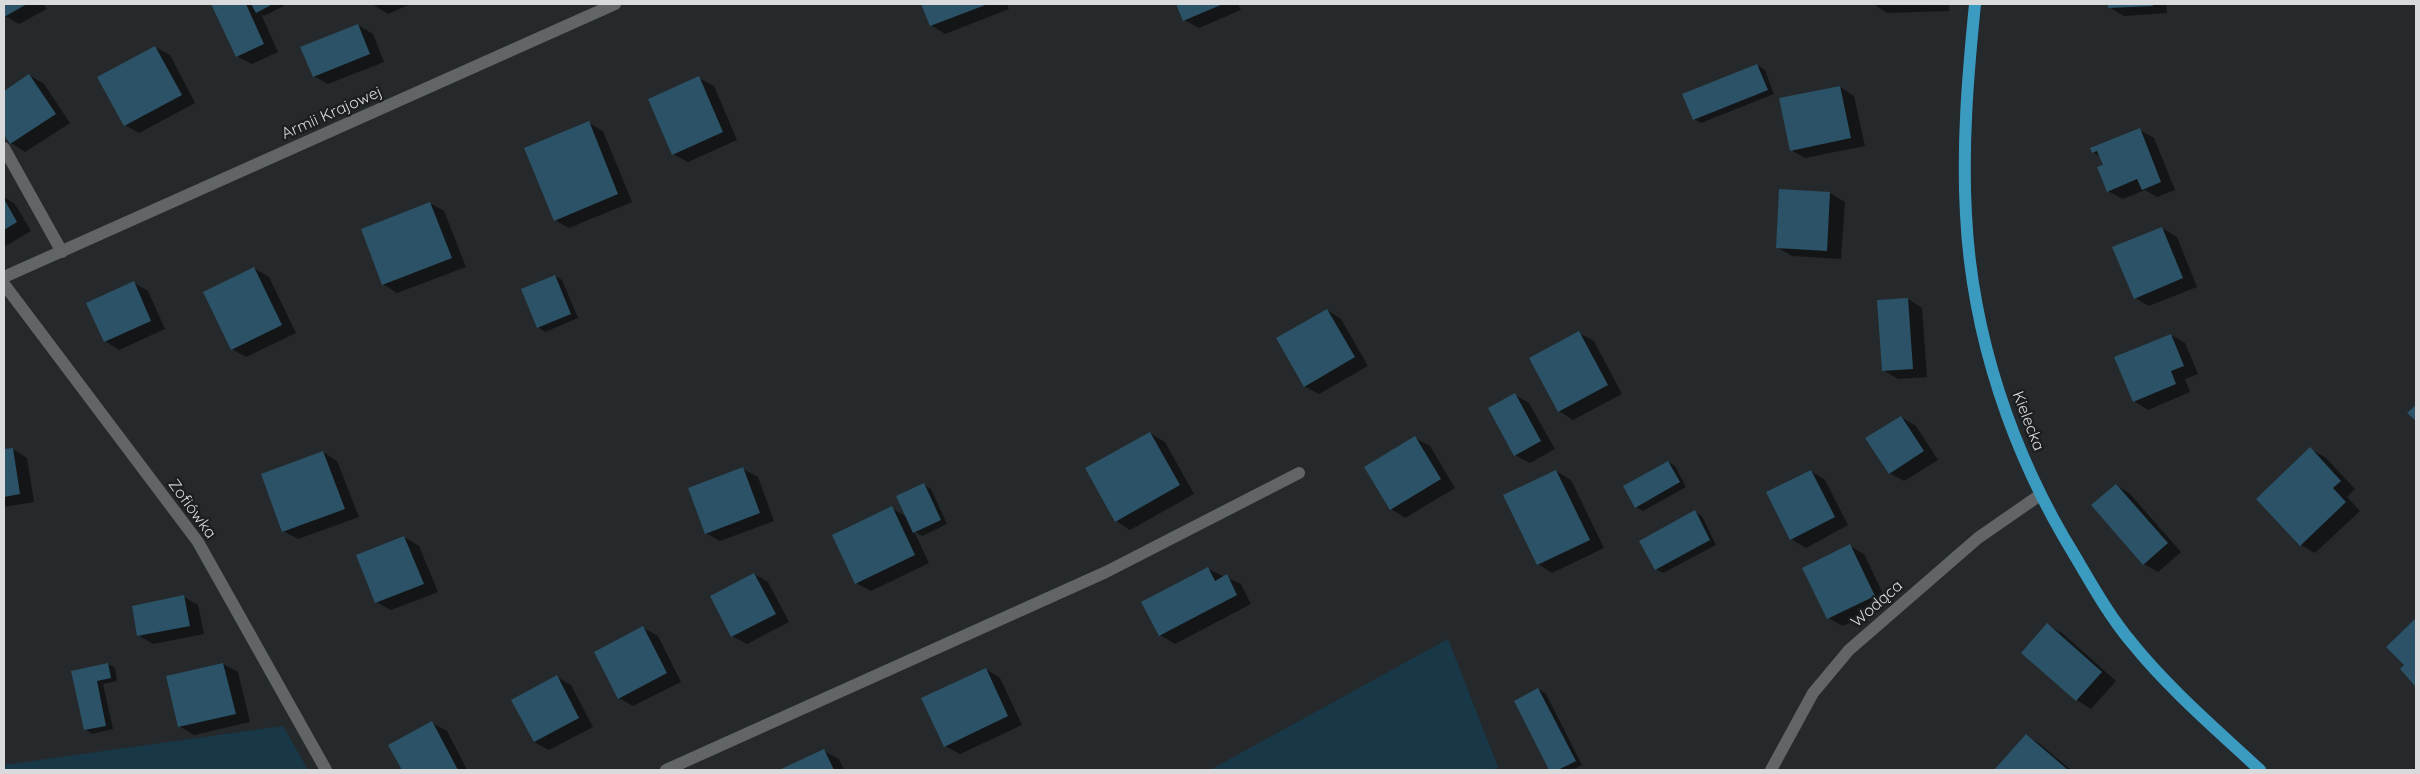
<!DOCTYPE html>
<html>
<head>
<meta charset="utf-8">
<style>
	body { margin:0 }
	#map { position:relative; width:2420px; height:774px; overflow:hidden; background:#25292b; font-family:Quicksand,sans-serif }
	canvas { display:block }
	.frame { position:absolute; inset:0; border:5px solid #d8dadb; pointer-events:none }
</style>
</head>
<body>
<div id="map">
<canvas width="2420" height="774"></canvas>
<div class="frame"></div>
</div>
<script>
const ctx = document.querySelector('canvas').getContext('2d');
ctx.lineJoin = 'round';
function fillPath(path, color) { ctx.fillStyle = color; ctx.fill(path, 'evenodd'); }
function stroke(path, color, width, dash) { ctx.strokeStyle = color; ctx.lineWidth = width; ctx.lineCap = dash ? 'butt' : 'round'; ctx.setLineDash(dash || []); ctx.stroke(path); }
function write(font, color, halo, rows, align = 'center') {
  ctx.font = font + ' Quicksand,sans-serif'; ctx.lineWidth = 5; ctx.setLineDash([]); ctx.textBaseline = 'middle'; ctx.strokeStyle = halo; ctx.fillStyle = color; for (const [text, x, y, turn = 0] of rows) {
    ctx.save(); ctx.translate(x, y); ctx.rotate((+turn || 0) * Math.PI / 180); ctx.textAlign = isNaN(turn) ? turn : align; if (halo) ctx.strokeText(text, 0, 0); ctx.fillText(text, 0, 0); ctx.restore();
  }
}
fillPath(new Path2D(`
	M1448,639L1498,767L1493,770H1210Z
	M283,726L308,770H4V765Z`), '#183848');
fillPath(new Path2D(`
	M4,4H44L47,9L19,24L5,16Z
	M213,4H283L284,6L264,16L261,14L278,52L252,64L237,56Z
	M372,4H411L388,14Z
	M922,4H1007L1009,9L945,34L931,25Z
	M1178,4H1238L1241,10L1199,28L1184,20Z
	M1873,4H1949V11L1887,13Z
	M2109,4H2166L2167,13L2124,16L2109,7Z
	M358,25L373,34L384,62L328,84L314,76Z
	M155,47L170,55L195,103L139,133L125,125Z
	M1757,65L1765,70L1774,94L1701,123L1694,119Z
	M29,75L44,84L70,123L25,152L11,143L4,132V92Z
	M699,78L714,86L737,140L688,162L673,154Z
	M1840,87L1854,96L1865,146L1805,158L1791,150Z
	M589,123L603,131L632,202L569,228L555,220Z
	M2140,130L2154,138L2175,190L2157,197L2145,190L2123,199L2108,191L2104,166L2101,157L2093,152Z
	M1830,193L1845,202L1841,259L1792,256L1777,247Z
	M4,197L15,204L31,231L4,247Z
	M430,203L444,211L466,267L397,293L383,284Z
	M2162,228L2177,237L2197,287L2149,306L2135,298Z
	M254,268L269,277L296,333L246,357L232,349Z
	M555,276L562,280L578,318L545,332L538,327Z
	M134,283L148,291L165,329L119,350L105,341Z
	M1908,299L1922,308L1927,377L1898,379L1883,370Z
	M1327,310L1341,319L1368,366L1319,394L1304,386Z
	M1579,333L1594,341L1622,394L1573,420L1559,411Z
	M2171,335L2185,343L2198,374L2185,379L2190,392L2148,410L2134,401Z
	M1515,395L1529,403L1555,449L1530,463L1515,455Z
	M1901,417L1916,426L1938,460L1904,481L1889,473Z
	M1150,433L1165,442L1194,494L1130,530L1116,521Z
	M1415,438L1430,446L1455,488L1405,518L1391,509Z
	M13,449L27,458L34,502L4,507V451Z
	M2310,449L2325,457L2355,489L2347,497L2360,511L2315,553L2301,545Z
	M323,452L337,461L359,517L298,539L283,531Z
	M1668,462L1675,466L1686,487L1643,511L1636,507Z
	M743,469L758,477L774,521L720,541L706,533Z
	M1556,471L1571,480L1604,548L1552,573L1538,564Z
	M1811,471L1825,480L1848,525L1806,548L1791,539Z
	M924,485L931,489L947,524L922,536L914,531L929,563L871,591L856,583L891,508L907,517Z
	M2116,485L2130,494L2181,552L2158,572L2144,564Z
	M1695,512L1702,516L1716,545L1663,573L1656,569Z
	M404,537L419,546L438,592L391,610L376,602Z
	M1850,546L1864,554L1888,604L1843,626L1828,618Z
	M1208,569L1241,584L1251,604L1175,644L1160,635Z
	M754,574L768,582L789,622L747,644L732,636Z
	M184,597L198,605L204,634L153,644L138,635Z
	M2416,620V685L2401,669L2406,665L2388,647Z
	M2047,625L2062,633L2116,681L2091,709L2077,700L2023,653Z
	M643,628L658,636L681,682L633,706L619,698Z
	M108,664L115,668L117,681L103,684L113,729L92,734L85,729L73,672Z
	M223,664L238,672L250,722L194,735L179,726Z
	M986,669L1000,678L1022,725L960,754L945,746Z
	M557,677L571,685L593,727L549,750L534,742Z
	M1538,689L1546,694L1582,765L1572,770H1551L1515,701Z
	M432,723L447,731L467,770H403L390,745Z
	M2026,735L2040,744L2071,770H1996Z
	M824,751L839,759L844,770H782Z`), '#0007');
fillPath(new Path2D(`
	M4,4H27L4,17Z
	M211,4H246L264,44L236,57Z
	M251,4H273L256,13Z
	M921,4H988L930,26Z
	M1176,4H1223L1183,21Z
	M2108,4H2152L2153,6L2108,8Z
	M358,24L370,54L313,77L300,47Z
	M155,46L182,95L124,126L97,77Z
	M1757,64L1768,90L1693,120L1682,94Z
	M29,74L56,114L10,144L4,135V91Z
	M699,76L723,132L672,155L648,99Z
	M1840,86L1851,138L1790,151L1779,98Z
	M589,121L618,194L554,221L524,148Z
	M2140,128L2161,182L2142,190L2137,179L2107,192L2097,167L2103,165L2097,151L2092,153L2090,148Z
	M1779,189L1830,192L1827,251L1776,248Z
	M4,199L17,222L4,230Z
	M430,202L452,258L382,285L361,229Z
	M2162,227L2183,278L2134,299L2112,247Z
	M254,267L282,325L231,350L203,292Z
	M555,275L571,314L537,328L521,289Z
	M134,281L151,321L104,342L86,303Z
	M1908,298L1913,369L1882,371L1877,300Z
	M1327,309L1355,357L1304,387L1276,338Z
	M1579,331L1608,385L1558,412L1529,358Z
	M2171,334L2184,366L2171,371L2176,384L2133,402L2114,357Z
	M1515,393L1541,441L1514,456L1488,408Z
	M2416,405V421L2407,413Z
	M1901,416L1924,451L1889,474L1865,438Z
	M1150,432L1180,485L1115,522L1085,468Z
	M1415,436L1441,479L1390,510L1364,467Z
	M2310,447L2341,481L2333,488L2346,502L2300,546L2256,499Z
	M13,448L20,494L4,497V449Z
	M323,451L345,509L282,532L261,474Z
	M1668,461L1680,482L1635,508L1623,486Z
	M743,467L760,513L705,534L688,488Z
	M1556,470L1590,540L1537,565L1503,495Z
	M1811,470L1835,517L1790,540L1766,492Z
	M924,483L941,520L913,533L896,496Z
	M2116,484L2168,543L2143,565L2091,505Z
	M892,506L915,555L855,584L832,535Z
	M1695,510L1710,540L1655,570L1639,541Z
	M404,536L424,584L375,603L356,555Z
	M1850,544L1875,596L1827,619L1802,568Z
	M1208,567L1215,581L1227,574L1237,595L1159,636L1141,602Z
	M754,573L776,614L731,637L710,596Z
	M184,595L190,626L137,636L132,606Z
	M2416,618V687L2400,669L2404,665L2386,647Z
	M2047,623L2102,672L2076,701L2021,653Z
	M643,626L667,673L618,699L594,652Z
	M108,663L111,678L97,681L106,726L84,730L71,671Z
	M223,663L236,714L178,727L166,676Z
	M986,668L1008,716L944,747L921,698Z
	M557,675L579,718L534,742L511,700Z
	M1538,688L1576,761L1558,770H1549L1514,701Z
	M432,721L458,770H402L388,745Z
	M2026,734L2068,770H1994Z
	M824,749L834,770H779Z`), '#2b5266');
stroke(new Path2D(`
	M4,148L62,252
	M4,277L615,4
	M4,284L198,542L326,770
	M666,770L1106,572L1299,473
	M1771,770L1813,693L1849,650L1978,538L2040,495`), '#616567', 12);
stroke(new Path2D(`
	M1975,4C1968,74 1962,144 1966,215C1972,335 2012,454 2075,556C2092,585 2110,617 2132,643C2170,690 2216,729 2260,770`), '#3b9ac0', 12);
write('16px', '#d8dadb', '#1c1f21', [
	["Armii Krajowej",332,113,-24],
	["Kielecka",2028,421,69],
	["Zofiówka",192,509,54],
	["Wodąca",1877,604,-41]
]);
</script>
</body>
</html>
